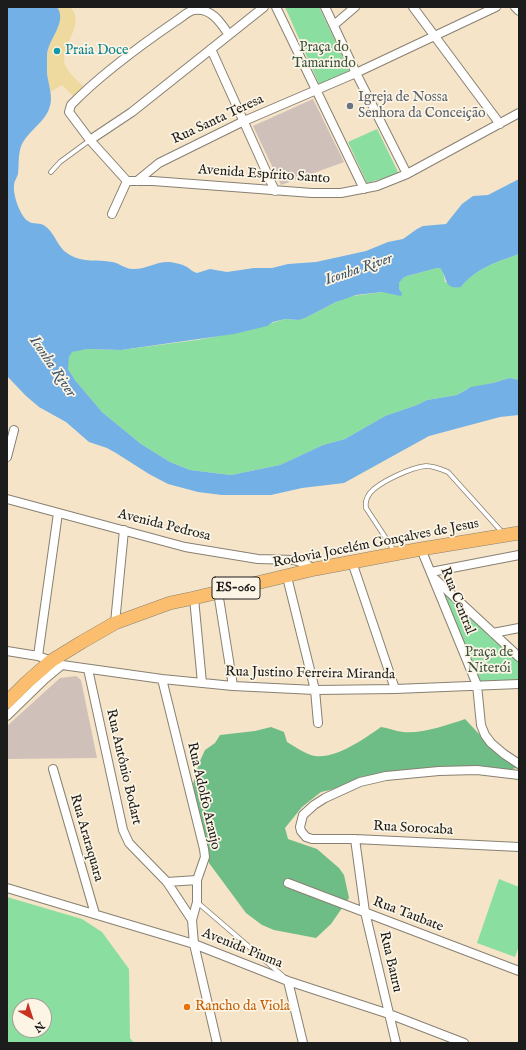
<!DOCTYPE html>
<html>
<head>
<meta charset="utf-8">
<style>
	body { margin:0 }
	#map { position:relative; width:526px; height:1050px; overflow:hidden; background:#f5e4c8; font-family:"IM FELL English",serif }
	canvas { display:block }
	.frame { position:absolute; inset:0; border:8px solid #1c1c1c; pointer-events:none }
	.north { position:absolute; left:12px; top:998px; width:40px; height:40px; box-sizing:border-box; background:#fcf5e5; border:1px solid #a29e95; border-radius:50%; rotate:141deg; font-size:11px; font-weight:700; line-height:16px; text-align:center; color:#1c1c1c }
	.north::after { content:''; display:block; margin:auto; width:14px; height:18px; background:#c8321e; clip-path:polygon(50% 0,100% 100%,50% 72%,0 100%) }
</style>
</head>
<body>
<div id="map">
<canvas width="526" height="1050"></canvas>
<div class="frame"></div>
<div class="north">N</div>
</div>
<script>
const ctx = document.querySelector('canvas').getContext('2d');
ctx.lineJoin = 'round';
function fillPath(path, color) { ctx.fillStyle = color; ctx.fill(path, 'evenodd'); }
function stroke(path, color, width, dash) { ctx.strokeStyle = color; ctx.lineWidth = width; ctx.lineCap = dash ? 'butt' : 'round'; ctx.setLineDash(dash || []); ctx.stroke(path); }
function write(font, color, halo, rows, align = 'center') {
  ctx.font = font + ' "IM FELL English",serif'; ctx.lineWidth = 3.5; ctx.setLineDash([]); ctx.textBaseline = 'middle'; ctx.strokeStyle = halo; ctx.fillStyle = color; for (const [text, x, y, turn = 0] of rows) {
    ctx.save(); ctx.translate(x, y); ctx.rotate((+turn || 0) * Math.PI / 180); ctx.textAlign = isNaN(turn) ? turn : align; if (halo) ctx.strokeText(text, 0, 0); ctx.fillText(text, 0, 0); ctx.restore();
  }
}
fillPath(new Path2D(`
	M313,99L344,162L281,185L253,126Z
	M76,676L81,680L97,758L7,759V726L60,678Z`), '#cfc0ba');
fillPath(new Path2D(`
	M285,7H319L350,72L320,86Z
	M377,129L399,174L367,183L348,142Z
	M519,254V380L510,378L506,379L493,383L467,389L457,395L427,400L417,405L385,416L345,439L323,445L280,465L231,475L190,470L170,462L141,444L102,412L75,380L68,369V362L70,353L78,350L87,349L121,350L197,340L250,330L285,319L299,320L305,318L346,297L382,292L402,293L399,289V283L403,278L407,276L437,268H440L443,271L445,282L461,287C476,268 497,262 519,254Z
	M428,574L519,658V683H474Z
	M499,879L519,887V946L515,957L477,943Z
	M7,897L82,919L102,932L129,969L130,1038L134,1043H7ZM20,1006H44V1030H20Z`), '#89dea0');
fillPath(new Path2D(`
	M465,719L493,749L519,767L500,773L458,775L417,772L379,779L321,792L302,807L285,828L288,839L317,849L339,868L344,875L349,898L331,924L316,938L274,930L262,925L246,913L209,863L193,784L199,763L205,750L215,743L220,735L255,731L271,727L284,732L287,742C294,746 307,755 315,756C336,759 364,739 381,727C388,728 395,731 403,732C421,734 448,725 465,719Z`), '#6ebd86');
fillPath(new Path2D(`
	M57,7H71C72,10 75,12 75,15C80,31 58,49 66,67C69,73 80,83 85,88L75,98L62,85L50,92L47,73V54L59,10Z`), '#eeda9e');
fillPath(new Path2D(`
	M7,7H57C68,22 48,39 47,55C47,61 47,67 47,73C48,84 54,97 49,109C43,125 24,133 20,150C18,158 19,166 18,174C17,178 14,181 14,186C13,195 20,216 28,221C33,225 40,222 45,226C56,234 57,248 70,255C83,263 98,259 112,262C120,263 126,270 134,269C147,269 157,261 170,262C175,263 182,264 187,267C191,270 193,272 197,273L210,269L227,272L254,268H272L288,264L316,262L366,251L388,242L403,239L417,229L423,226L446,224L462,204L473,196L488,195L519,179V254C497,262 476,268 461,287C443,290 448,277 440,268H437L407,276L403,278L399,283V289L402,293L401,296L382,292L356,295L336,302L305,318L299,320L285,319L273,322L267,326L234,334L121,350L87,349L72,352L69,357L68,369L75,380L102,412L141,444L170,462L190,470L231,475L280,465L323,445L345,439L385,416L417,405L427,400L457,395L471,387L493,383L506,379L510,378L519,380V415L500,417L429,436L344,483L302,488L271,495H222L198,492L168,484L149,474L116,453L107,448L89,442L66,422L39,407L25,395L7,376Z`), '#73b0e5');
const lane = new Path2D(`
	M51,172L60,162L90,140
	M395,552L366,508C365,503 367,497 370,493C379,482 412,467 426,466C434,466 441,469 448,472L502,532
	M197,902L283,976`);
const street = new Path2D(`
	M276,7L364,189
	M325,7L356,73L407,174
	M413,7L500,124
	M515,7L519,11
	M334,25L355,7
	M229,35C221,23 211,7 194,10C188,11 181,18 176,21C141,45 100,75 71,105L69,112L90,140L127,181H153L312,193H341L377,186L407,174L519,113
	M211,49L275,191
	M90,140L132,112L264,7
	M137,181L159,163L244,121L356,73L496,7
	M112,214L127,181
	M7,457L14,430
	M7,499L185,547L258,559L294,560L303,563L315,569
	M421,549L477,685L481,725L485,735L491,743L504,754L519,764
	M352,562L395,689
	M431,572L519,555
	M287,577L315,690L318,723
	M435,579L519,657
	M218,592L233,686
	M194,598L202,683
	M115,623L124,530
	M493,633L519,628
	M7,651L38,656L62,665L162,679L233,686L315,690L395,689L519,684
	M38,656L58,513
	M88,669L123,830L129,843L167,882L192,920
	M162,679L204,849L205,857L197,880V902L192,920L194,944L217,1043
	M7,716L45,679L62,665
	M53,769L95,914
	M519,775L477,770L439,771L386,776L360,782L325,798L314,805L303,815L300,827L301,831L306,837L312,839H355L519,847
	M355,839L365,912L396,1043
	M167,882L197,880
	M288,883L519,971
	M7,888L194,944L288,981L389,1014L464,1043
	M288,981L303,1043`);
const primary = new Path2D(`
	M7,702L26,683L51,661L82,642L115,623L170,603L194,598L315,569L421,549L519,533`);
stroke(lane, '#888072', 5.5);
stroke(street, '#888072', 10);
stroke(primary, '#888072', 14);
stroke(lane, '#fff', 4);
stroke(street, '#fff', 8);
stroke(primary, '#fbbe6e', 13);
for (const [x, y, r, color] of [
	[57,51,4,"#0f9aa8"],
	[350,106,4,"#6b7280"],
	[187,1007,4,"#e8710a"]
]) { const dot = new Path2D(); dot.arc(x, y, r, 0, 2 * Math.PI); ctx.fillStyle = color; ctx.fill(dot); stroke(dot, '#fcf5e5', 1.5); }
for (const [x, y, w] of [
	[236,588,48]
]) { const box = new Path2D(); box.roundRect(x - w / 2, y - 11, w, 22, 3); ctx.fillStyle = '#fcf5e5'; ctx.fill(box); stroke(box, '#1c1c1c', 1); }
write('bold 13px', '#1c1c1c', null, [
	["ES-060",236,588]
]);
write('14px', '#3d5644', '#fcf5e5', [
	["Praça do",324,48],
	["Tamarindo",324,64],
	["Praça de",489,653],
	["Niterói",489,669]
]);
write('14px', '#0d838f', '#fcf5e5', [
	["Praia Doce",65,51]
], 'left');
write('14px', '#5b616d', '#fcf5e5', [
	["Igreja de Nossa",358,98],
	["Senhora da Conceição",358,114]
], 'left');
write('14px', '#1c1c1c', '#fcf5e5', [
	["Rua Santa Teresa",218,120,-25],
	["Avenida Espírito Santo",264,175,4],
	["Avenida Pedrosa",164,526,14],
	["Rodovia Jocelém Gonçalves de Jesus",376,544,-11],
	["Rua Central",457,601,68],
	["Rua Justino Ferreira Miranda",310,674,1],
	["Rua Antônio Bodart",123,767,77],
	["Rua Adolfo Araujo",203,796,77],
	["Rua Sorocaba",413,829,3],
	["Rua Araraquara",86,838,74],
	["Rua Taubate",408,915,21],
	["Avenida Piuma",242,949,22],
	["Rua Bauru",390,962,77]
]);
write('14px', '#c56008', '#fcf5e5', [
	["Rancho da Viola",195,1007]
], 'left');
write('italic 15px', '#3f576c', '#fcf5e5', [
	["Iconha River",359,270,-19],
	["Iconha River",52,367,56]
]);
</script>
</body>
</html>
